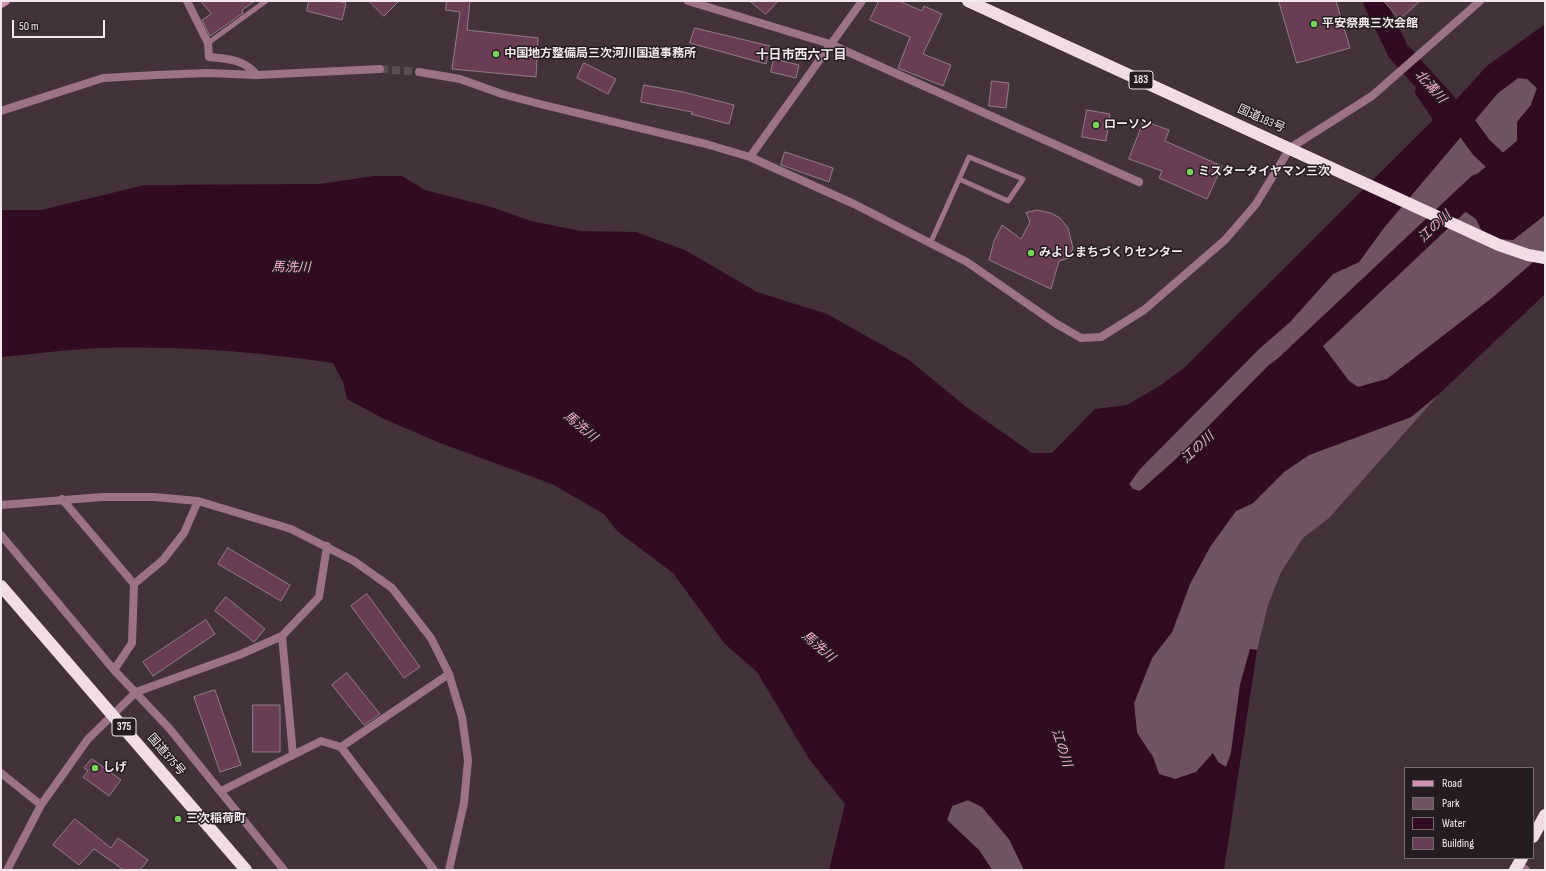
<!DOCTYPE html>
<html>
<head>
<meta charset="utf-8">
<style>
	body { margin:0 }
	#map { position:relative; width:1546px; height:871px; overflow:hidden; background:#43323a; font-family:"Sofia Sans Condensed",sans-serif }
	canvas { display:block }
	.frame { position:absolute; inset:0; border:2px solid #f2e7ec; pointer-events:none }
	.legend { position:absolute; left:1404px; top:767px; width:130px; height:92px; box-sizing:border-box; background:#241c20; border:1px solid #766d72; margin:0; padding:5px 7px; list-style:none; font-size:12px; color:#f2e7ec }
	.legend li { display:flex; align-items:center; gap:8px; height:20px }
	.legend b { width:20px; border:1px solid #766d72 }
	.scale { position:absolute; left:12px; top:20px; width:93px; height:18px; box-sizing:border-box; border:2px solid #f2e7ec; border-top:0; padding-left:5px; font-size:12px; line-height:14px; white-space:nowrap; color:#f2e7ec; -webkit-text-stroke:3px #241c20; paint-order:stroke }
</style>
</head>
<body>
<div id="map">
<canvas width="1546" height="871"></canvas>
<div class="frame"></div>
<ul class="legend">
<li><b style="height:5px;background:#d292b2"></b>Road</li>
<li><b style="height:11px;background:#705361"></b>Park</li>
<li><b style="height:11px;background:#310b21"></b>Water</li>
<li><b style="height:11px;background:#693e54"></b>Building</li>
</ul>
<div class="scale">50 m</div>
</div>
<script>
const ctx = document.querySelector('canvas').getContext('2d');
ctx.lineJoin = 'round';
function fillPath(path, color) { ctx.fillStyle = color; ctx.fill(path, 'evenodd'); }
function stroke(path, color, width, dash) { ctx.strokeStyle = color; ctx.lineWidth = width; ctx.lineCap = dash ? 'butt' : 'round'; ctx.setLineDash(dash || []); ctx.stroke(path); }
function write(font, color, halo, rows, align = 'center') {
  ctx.font = font + ' "Sofia Sans Condensed","Noto Sans JP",sans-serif'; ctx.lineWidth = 3; ctx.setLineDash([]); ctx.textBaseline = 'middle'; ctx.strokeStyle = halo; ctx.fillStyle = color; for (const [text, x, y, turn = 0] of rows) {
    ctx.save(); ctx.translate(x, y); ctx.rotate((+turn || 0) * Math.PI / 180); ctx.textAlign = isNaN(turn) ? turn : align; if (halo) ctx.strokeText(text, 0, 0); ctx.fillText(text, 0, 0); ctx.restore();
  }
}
fillPath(new Path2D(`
	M1518,78L1527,79L1537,88L1531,105L1517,122V141L1487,167L1455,204L1476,219L1513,240L1545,215V252L1492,298L1387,379L1358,387L1349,381L1322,345L1303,340L1269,365L1175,460L1140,491L1133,489L1129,484L1140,469L1259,349L1290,322L1333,274L1359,262L1383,229L1474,121L1498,93Z
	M1439,394L1329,518L1303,538L1281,572L1268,605L1257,650L1250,649L1240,685L1231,753L1226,768L1218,762L1213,753L1197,772L1175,779L1159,774L1153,757L1137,733L1134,703L1152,658L1172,632L1190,584L1210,547L1236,511L1253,503L1284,472L1309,455L1411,417Z
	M968,800L982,807L1009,839L1024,870H992L979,850L947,820L952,806Z`), '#705361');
fillPath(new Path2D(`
	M1545,24V215L1513,240L1485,238L1476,219L1455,204V192L1517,141V122L1531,105L1537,88L1527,79L1518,78L1498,93L1383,229L1359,262L1333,274L1290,322L1259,349L1140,469L1129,484L1133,489L1140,491L1175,460L1269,365L1303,340L1322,345L1349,381L1358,387L1387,379L1492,298L1545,252V294L1439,394L1411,417L1309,455L1284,472L1253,503L1236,511L1210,547L1190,584L1172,632L1152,658L1134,703L1137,733L1153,757L1159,774L1175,779L1196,772L1213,753L1218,762L1226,767L1231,753L1240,685L1250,649L1257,650L1224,870H1024L1009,839L982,807L968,800L952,806L947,820L979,850L992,870H829L845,804L809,759L757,672L725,644L673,573L617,531L604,514L552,484L440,443L384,419L347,399L343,382L333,363C257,352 181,346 104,348C70,349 35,354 1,357V210H41L145,185L319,184L374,176H402L425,190L491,207L531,221L581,231L636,232L685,250L757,292L827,314L909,360L965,406L1032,453H1052L1095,409L1127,405L1161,385L1185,367L1433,120L1415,93L1416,83L1424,77L1431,81L1453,103L1487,66Z`), '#310b21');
stroke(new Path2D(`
	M1374,1L1398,51L1465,125L1481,147L1499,164
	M1289,363L1478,185`), '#310b21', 22);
const building = new Path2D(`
	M201,1H255L242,10L243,13L210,36L202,20L211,14Z
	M309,1H337L346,3L342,20L307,11Z
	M369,1H399L384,16Z
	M447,1H470L467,30L538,38L536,77L452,69L460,12L446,10Z
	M750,1H778L766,14Z
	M879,1H899L922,11L924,6L942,14L923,54L951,65L943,86L898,68L910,37L870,20Z
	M1279,1H1336L1350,48L1297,63Z
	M1384,1H1420L1400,19Z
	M695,28L770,46L766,64L690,43Z
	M774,59L799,65L796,78L771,72Z
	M584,63L616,79L608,94L577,78Z
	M992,81L1009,83L1006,108L989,106Z
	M644,85L683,92L734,105L729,124L691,114L692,112L641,102Z
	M1087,110L1110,114L1106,141L1082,137Z
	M1144,121L1169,130L1165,141L1222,166L1207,199L1159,178L1162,171L1129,159Z
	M785,152L833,168L829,182L781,165Z
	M1037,210L1051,213L1060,218L1068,228L1073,248L1069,258L1059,261L1051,289L989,260L994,241L1002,225L1021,239L1030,222L1026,213Z
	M228,548L290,585L281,601L218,564Z
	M367,594L420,667L404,678L351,606Z
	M226,597L265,629L254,642L215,611Z
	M206,620L215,634L153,676L143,662Z
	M347,673L380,714L364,725L332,685Z
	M215,690L241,765L220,772L194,697Z
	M253,705H280V752H253Z
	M92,759L121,780L109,796L83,777L88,771L84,768Z
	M75,819L111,848L118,838L148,860L140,870H124L94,849L79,865L53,845Z`);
fillPath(building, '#693e54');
stroke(building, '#917d86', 1);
stroke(new Path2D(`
	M380,69L419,72`), '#5d4d55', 8, [8, 4]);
stroke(new Path2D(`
	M208,43L266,1
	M930,244L969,157L1023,179L1008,201L959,179`), '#9b7286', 5);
stroke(new Path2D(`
	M187,1L208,43L209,57C228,59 244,59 257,75
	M688,1L830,44L1139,182
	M419,72L460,79L502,94L544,105L706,144L750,157L854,204L967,262L1055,323L1081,338L1101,337L1144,310L1225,240L1256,204L1290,148L1372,96L1480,1
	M1,111L103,78L156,75L207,73L257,75L380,69
	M750,157L862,1
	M62,499L134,584L132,643L114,670
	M1,505L102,497H154L198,501L291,529L354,561L392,588L431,638L449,674L462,717L468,760L464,803L449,870
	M1,535L114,670L169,728L284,870
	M134,584L163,560L184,533L198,501
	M282,636L293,755
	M341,747L449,674
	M1,773L41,805
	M221,791L321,741L341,747L434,870
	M1518,864L1526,870
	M7,870L41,805L88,739L136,692L239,655L282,636L319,597L327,546`), '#9b7286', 8);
stroke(new Path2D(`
	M1,4L6,1`), '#d292b2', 8);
stroke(new Path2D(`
	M968,1L1499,245L1528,255L1545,258
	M1,586L246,870
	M1533,837L1545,815
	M1515,870L1522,858`), '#f2dde7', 12);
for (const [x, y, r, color] of [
	[1314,24,4,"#78d158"],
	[496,54,4,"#78d158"],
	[1096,125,4,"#78d158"],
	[1190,172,4,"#78d158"],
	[1031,253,4,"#78d158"],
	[95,768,4,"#78d158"],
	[178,819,4,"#78d158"]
]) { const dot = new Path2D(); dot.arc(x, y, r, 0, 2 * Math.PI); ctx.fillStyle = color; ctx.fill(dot); stroke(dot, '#241c20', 1.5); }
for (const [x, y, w] of [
	[1141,80,24],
	[124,727,24]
]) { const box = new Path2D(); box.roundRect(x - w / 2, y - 9, w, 18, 3); ctx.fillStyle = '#241c20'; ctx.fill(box); stroke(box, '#f2e7ec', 1); }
write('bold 11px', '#f2e7ec', null, [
	["183",1141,80],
	["375",124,727]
]);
write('bold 12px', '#f2e7ec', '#241c20', [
	["平安祭典三次会館",1322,24],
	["中国地方整備局三次河川国道事務所",504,54],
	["ローソン",1104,125],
	["ミスタータイヤマン三次",1198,172],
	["みよしまちづくりセンター",1039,253],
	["しげ",103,768],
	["三次稲荷町",186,819]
], 'left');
write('12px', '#f2e7ec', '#241c20', [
	["国道183号",1261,119,24],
	["国道375号",166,755,49]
]);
write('bold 13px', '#f2e7ec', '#241c20', [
	["十日市西六丁目",801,56]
]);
write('italic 13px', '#f7add2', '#241c20', [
	["北溝川",1430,87,48],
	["江の川",1435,227,-43],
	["馬洗川",291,268,1],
	["馬洗川",580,427,40],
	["江の川",1198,448,-43],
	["馬洗川",818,647,41],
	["江の川",1061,748,72]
]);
</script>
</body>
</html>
